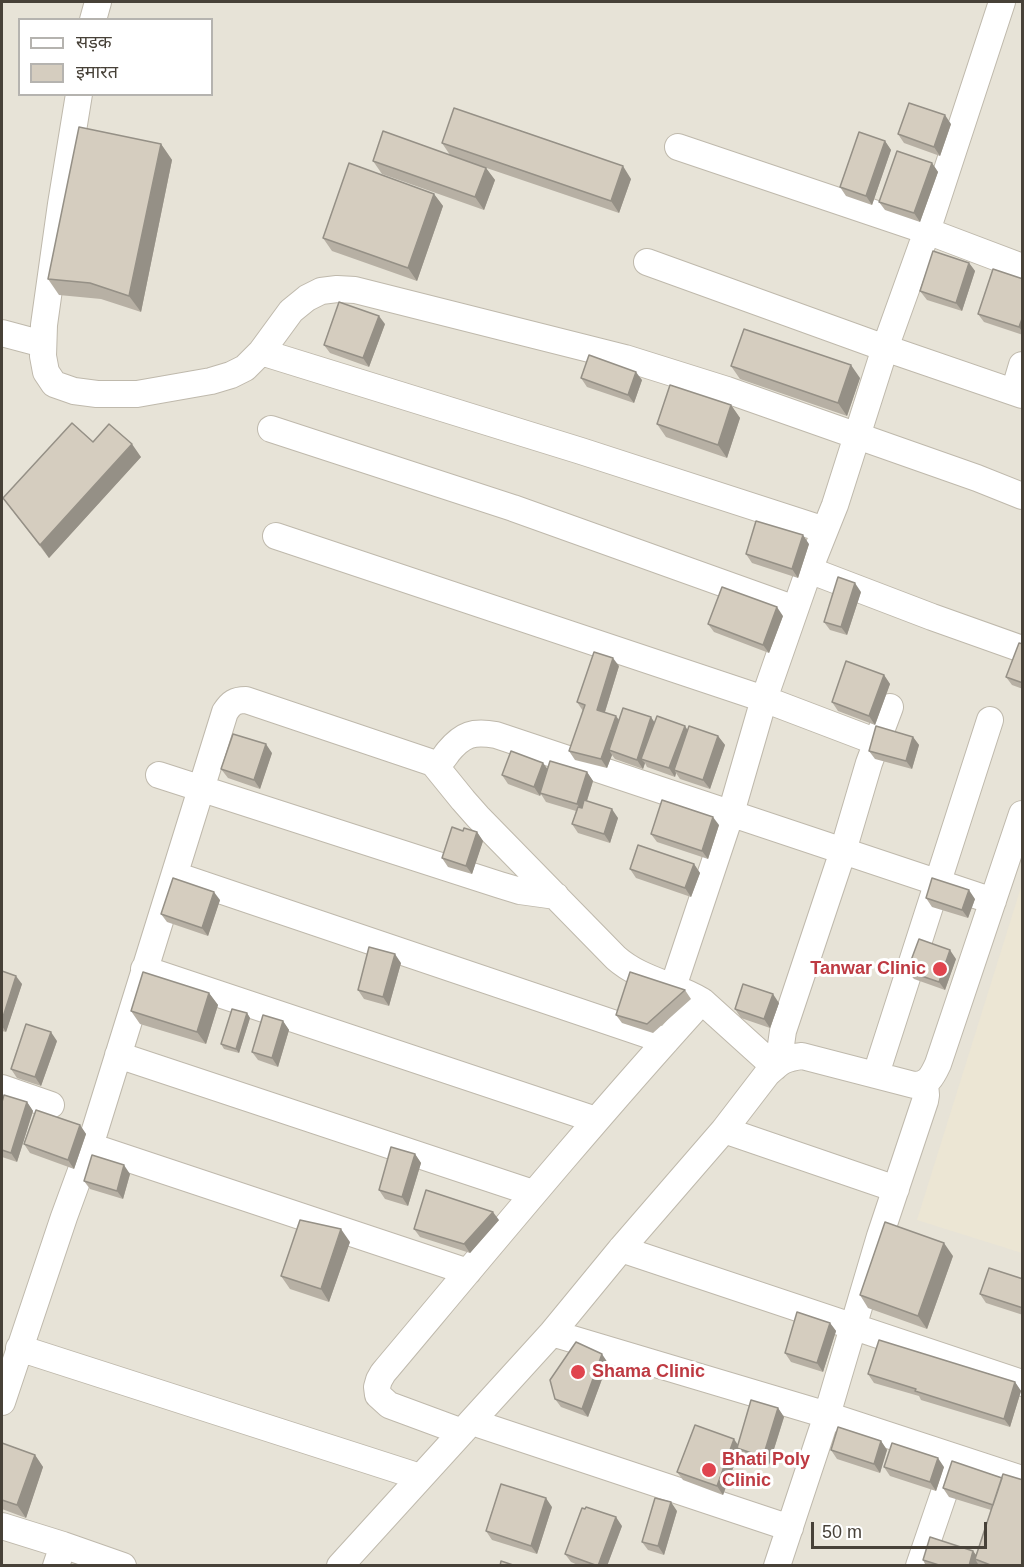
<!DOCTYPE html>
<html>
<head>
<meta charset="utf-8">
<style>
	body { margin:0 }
	#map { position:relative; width:1024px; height:1567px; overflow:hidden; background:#f4f1e9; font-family:Helvetica,"Noto Sans Devanagari",sans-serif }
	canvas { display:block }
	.frame { position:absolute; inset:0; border:3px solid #474138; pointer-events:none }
	.legend { position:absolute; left:18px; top:18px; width:195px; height:78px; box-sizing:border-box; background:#fff; border:2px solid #b5b3af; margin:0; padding:8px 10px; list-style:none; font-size:18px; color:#474138 }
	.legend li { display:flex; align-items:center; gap:12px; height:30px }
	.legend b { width:30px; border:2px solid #b5b3af }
	.scale { position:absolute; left:811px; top:1522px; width:176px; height:27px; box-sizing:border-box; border:3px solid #474138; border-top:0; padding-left:8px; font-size:18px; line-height:21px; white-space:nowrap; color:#474138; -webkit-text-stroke:4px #fff; paint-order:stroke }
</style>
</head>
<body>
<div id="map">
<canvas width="1024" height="1567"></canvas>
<div class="frame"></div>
<ul class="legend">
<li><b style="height:8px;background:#fff"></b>सड़क</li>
<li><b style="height:16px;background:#d5cdbf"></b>इमारत</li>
</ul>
<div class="scale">50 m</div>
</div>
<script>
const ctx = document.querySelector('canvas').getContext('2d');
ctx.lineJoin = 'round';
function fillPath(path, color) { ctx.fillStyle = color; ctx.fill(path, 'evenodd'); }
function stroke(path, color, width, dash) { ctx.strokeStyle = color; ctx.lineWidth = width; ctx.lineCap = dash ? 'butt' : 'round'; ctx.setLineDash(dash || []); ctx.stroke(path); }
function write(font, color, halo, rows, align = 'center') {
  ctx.font = font + ' Helvetica,sans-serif'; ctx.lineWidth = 6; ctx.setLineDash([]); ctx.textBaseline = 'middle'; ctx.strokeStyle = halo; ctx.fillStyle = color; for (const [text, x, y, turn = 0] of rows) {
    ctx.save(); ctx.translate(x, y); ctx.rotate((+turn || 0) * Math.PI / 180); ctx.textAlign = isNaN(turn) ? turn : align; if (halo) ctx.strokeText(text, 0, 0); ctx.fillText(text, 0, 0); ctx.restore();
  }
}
fillPath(new Path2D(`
	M2,2H1022V1565H2ZM20,20H212V94H20Z`), '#e7e3d7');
fillPath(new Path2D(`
	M1022,884V1253L917,1220Z`), '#ece6d4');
const street = new Path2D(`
	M93,20L98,2
	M79,94L61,204L44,325L43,356L46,372L54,384L74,391L97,394H137L211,381L231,375L245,368L261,352L291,311L307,298L321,291L337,289L355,290L625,358L727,390L977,478L1022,496
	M678,147L927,231L1022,267
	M647,262L885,348L1022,395
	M2,333L43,344
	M261,352L581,451L825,530
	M1014,392L1022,365
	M271,429L513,508L795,609
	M276,536L764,699L877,742
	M809,570L932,617L1022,649
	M433,763L463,800L478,817L616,958C641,980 674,984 702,1001L775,1067
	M159,775L500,885L520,891L556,896
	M175,875L666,1041
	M144,969L596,1120
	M673,987L731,813L764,699L809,570L835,505L885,348L927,231L1002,2
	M118,1055L533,1193
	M785,1059L780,1052L783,1031L843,851L869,763L890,707
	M876,1074L990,720
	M2,1088L51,1105
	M724,1130L896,1189
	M90,1146L468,1272
	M621,1249L1022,1383
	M552,1333L827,1415L1022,1479
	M19,1348L420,1477
	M2,1402L64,1217L90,1146L225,712C231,703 235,700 246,700L433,763C442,762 443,759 448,752C463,734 473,731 496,735L993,901
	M472,1422L790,1528
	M462,1432L389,1405L378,1395L377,1387L379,1380L383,1373C488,1248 592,1122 702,1001
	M2,1526L63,1545L123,1566
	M56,1566L63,1545
	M340,1566L552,1333L621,1249L724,1130L767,1074C780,1062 784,1058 802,1056L914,1085C928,1085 932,1077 938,1064L1022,814
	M777,1566L827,1415L880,1236L925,1101L926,1095L925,1084
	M919,1566L956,1458`);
stroke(street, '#bfb9ac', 28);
stroke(street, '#fff', 26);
fillPath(new Path2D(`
	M951,124L940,156L904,143L898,134Z
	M885,141L891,150L872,205L846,196L840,187Z
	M442,143L631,179L619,213L466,161L486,168L495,180L484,210L382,174L373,161L450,155Z
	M161,144L172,160L141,312L101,299L59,295L48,279Z
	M932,163L938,172L920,222L885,210L879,202Z
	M434,194L443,206L417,281L332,251L323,238Z
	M969,263L975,271L962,311L927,300L920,291Z
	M1023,279V335L984,322L978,314Z
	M385,324L369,367L330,353L324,345Z
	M731,366L860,378L847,416L740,379Z
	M581,378L642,380L634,403L587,387Z
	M731,405L740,418L727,458L666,437L657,424Z
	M93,442L141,457L49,558L3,498Z
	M809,544L798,578L752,563L746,554Z
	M861,592L847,635L830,630L824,622Z
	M783,616L769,653L714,632L708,624Z
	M1023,644V689L1012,685L1006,677Z
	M619,666L605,712L619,720L655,722L688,730L718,736L725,745L710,789L680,779L676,773L675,777L647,767L645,763L643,769L615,759L612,755L607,768L575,760L569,751L583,711L577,702Z
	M884,675L890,684L875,725L838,711L832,702Z
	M913,737L919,745L912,769L875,759L869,751Z
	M272,753L260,789L228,778L221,769Z
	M543,763L547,769L587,772L593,781L587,801L618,818L610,843L578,833L572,824L576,811L546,802L541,794L540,796L508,784L502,775Z
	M719,825L708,859L657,842L651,834Z
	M463,831L477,832L483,841L472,874L448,867L442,858Z
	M694,864L700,873L691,897L636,878L630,869Z
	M926,898L975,899L968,918L932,907Z
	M220,900L208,936L167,922L161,914Z
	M956,959L945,990L914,979L907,971Z
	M401,963L389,1006L364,999L358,990Z
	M2,971L22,984L6,1032L2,1031Z
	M685,990L691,999L653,1033L622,1023L616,1015Z
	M209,993L218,1005L206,1044L140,1024L131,1011Z
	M779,1003L770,1028L741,1018L735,1009Z
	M247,1013L250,1018L239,1053L224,1049L221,1044Z
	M283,1021L289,1030L278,1067L258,1060L252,1052Z
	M57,1041L41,1086L17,1078L11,1069Z
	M2,1102H27L33,1111L17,1162L2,1157Z
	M80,1125L86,1134L74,1169L30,1153L24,1144Z
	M415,1154L421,1163L408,1206L385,1199L379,1190Z
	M130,1174L123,1199L90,1189L84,1181Z
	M499,1220L470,1253L420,1237L414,1229Z
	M350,1242L329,1302L290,1289L281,1276Z
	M953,1256L927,1329L868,1308L860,1295Z
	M1023,1279V1315L986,1303L980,1294Z
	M830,1323L836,1331L823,1372L791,1362L785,1353Z
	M608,1363L588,1417L561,1407L555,1399Z
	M868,1374L1015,1382L1021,1391L1010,1427L921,1400L919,1396L874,1383Z
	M778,1408L784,1417L769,1465L743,1457L739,1452L723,1495L683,1480L677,1472L738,1444Z
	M881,1441L887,1450L880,1473L837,1459L831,1450Z
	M2,1443L35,1455L43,1467L26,1518L2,1509Z
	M884,1467H944L936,1491L890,1476Z
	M1002,1478L1023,1566H979L978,1564V1566H923L925,1564L923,1560L973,1551L976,1555L991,1510L949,1497L943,1488Z
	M552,1507L537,1554L492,1540L486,1531Z
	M677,1511L664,1555L648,1550L642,1542Z
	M622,1526L607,1566H580L571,1562L565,1554Z`), '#b7b0a4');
fillPath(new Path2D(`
	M945,115L951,124L940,156L934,147Z
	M885,141L891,150L872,205L866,196Z
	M161,144L172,160L141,312L129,296Z
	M932,163L938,172L920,222L914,213Z
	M623,166L631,179L619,213L611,201Z
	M486,168L495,180L484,210L475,197Z
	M434,194L443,206L417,281L408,268Z
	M969,263L975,271L962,311L956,303Z
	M379,316L385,324L369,367L363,358Z
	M1023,316V333L1019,327Z
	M851,365L860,378L847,416L838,403Z
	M636,372L642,380L634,403L628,395Z
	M731,405L740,418L727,458L718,445Z
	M132,444L141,457L49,558L40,545Z
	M803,535L809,544L798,578L792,569Z
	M855,583L861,592L847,635L841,627Z
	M777,607L783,616L769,653L763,645Z
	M613,658L619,666L603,718L597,710Z
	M884,675L890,684L875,725L869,716Z
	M616,716L622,724L609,750L612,755L607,768L601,759Z
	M651,717L657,726L641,759L645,763L643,769L637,760Z
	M685,726L691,735L674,770L676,773L675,777L669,768Z
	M718,736L725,745L710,789L703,780Z
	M913,737L919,745L912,769L906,761Z
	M266,744L272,753L260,789L254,780Z
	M543,763L549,771L540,796L534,787Z
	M587,772L593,781L583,813L577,804Z
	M612,809L618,818L610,843L604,834Z
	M713,817L719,825L708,859L702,851Z
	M477,832L483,841L472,874L466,866Z
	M694,864L700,873L691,897L685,888Z
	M969,890L975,899L968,918L962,910Z
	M214,892L220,900L208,936L202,928Z
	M950,950L956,959L945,990L939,982Z
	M395,954L401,963L389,1006L383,997Z
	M16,976L22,984L6,1032L2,1026V1020Z
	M209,993L218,1005L206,1044L197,1032Z
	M773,994L779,1003L770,1028L764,1019Z
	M247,1013L250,1018L239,1053L236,1049Z
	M283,1021L289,1030L278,1067L272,1058Z
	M51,1032L57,1041L41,1086L35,1077Z
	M27,1102L33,1111L17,1162L11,1153Z
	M80,1125L86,1134L74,1169L68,1160Z
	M415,1154L421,1163L408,1206L402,1197Z
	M124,1165L130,1174L123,1199L117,1191Z
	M493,1212L499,1220L470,1253L464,1244Z
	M341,1229L350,1242L329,1302L321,1289Z
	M944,1243L953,1256L927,1329L918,1316Z
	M830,1323L836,1331L823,1372L817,1363Z
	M602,1354L608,1363L588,1417L582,1409Z
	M1015,1382L1021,1391L1010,1427L1004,1419Z
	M778,1408L784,1417L769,1465L763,1457Z
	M734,1439L740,1448H737L739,1452L723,1495L717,1486Z
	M881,1441L887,1450L880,1473L874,1464Z
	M35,1455L43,1467L26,1518L17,1505Z
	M938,1458L944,1467L936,1491L930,1482Z
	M546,1498L552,1507L537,1554L531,1546Z
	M671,1502L677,1511L664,1555L658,1546Z
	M616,1517L622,1526L607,1566H598Z
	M973,1551L979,1559H975L978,1564V1566H969Z`), '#959086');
const building = new Path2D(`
	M909,103L945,115L934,147L898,134Z
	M454,108L623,166L611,201L442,143Z
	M79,127L161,144L129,296L90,283L48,279Z
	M383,131L486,168L475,197L373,161Z
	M859,132L885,141L866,196L840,187Z
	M897,151L932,163L914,213L879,202Z
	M349,163L434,194L408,268L323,238Z
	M933,251L969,263L956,303L920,291Z
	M993,269L1023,279V316L1019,327L978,314Z
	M339,302L379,316L363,358L324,345Z
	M744,329L851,365L838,403L731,366Z
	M589,355L636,372L628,395L581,378Z
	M670,385L731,405L718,445L657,424Z
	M72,423L93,442L109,424L132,444L40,545L3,498Z
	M756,521L803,535L792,569L746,554Z
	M838,577L855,583L841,627L824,622Z
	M722,587L777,607L763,645L708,624Z
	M1019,643L1023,644V683L1006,677Z
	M594,652L613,658L597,710L616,716L601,759L569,751L585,705L577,702Z
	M846,661L884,675L869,716L832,702Z
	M623,708L651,717L637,760L609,750Z
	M657,716L685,726L669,768L641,759Z
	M689,726L718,736L703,780L674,770Z
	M876,726L913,737L906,761L869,751Z
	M233,734L266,744L254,780L221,769Z
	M511,751L543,763L534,787L502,775Z
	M550,761L587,772L577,804L540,793Z
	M584,800L612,809L604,834L572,824L578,807L582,808Z
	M662,800L713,817L702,851L651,834Z
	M452,827L463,831L464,828L477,832L466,866L442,858Z
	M638,845L694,864L685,888L630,869Z
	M173,878L214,892L202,928L161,914Z
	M932,878L969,890L962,910L926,898Z
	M919,939L950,950L939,982L907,971Z
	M369,947L395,954L383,997L358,990Z
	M2,971L16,976L2,1020Z
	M143,972L209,993L197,1032L131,1011Z
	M630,972L685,990L647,1024L616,1015Z
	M743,984L773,994L764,1019L735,1009Z
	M232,1009L247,1013L236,1049L221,1044Z
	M263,1015L283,1021L272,1058L252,1052Z
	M26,1024L51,1032L35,1077L11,1069Z
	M4,1095L27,1102L11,1153L2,1150V1102Z
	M36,1110L80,1125L68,1160L24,1144Z
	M391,1147L415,1154L402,1197L379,1190Z
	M92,1155L124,1165L117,1191L84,1181Z
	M426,1190L493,1212L464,1244L414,1229Z
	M300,1220L341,1229L321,1289L281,1276Z
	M885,1222L944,1243L918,1316L860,1295Z
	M989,1268L1023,1279V1308L980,1294Z
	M797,1312L830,1323L817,1363L785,1353Z
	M879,1340L1015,1382L1004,1419L915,1391L916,1389L868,1374Z
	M576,1342L602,1354L582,1409L555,1399L550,1380Z
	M751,1400L778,1408L763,1457L737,1448Z
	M695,1425L734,1439L717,1486L677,1472Z
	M838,1427L881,1441L874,1464L831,1450Z
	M2,1443L35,1455L17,1505L2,1500Z
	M892,1443L938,1458L930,1482L884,1467Z
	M952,1461L1002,1478L993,1505L943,1488Z
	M1003,1474L1023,1480V1566H993L975,1559Z
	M501,1484L546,1498L531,1546L486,1531Z
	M655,1498L671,1502L658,1546L642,1542Z
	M586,1507L616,1517L598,1566L565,1554L582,1508L585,1509Z
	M930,1537L973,1551L969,1566H942L923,1560Z
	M501,1561L516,1566H500Z`);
fillPath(building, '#d5cdbf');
stroke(building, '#959086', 1.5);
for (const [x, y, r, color] of [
	[940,969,8,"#e0444e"],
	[578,1372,8,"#e0444e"],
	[709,1470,8,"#e0444e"]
]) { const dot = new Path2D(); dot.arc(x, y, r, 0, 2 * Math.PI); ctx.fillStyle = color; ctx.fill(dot); stroke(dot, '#fff', 2); }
write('bold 18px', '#be3a42', '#fff', [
	["Tanwar Clinic",926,969,"right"],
	["Shama Clinic",592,1372],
	["Bhati Poly",722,1460],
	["Clinic",722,1481]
], 'left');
</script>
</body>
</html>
